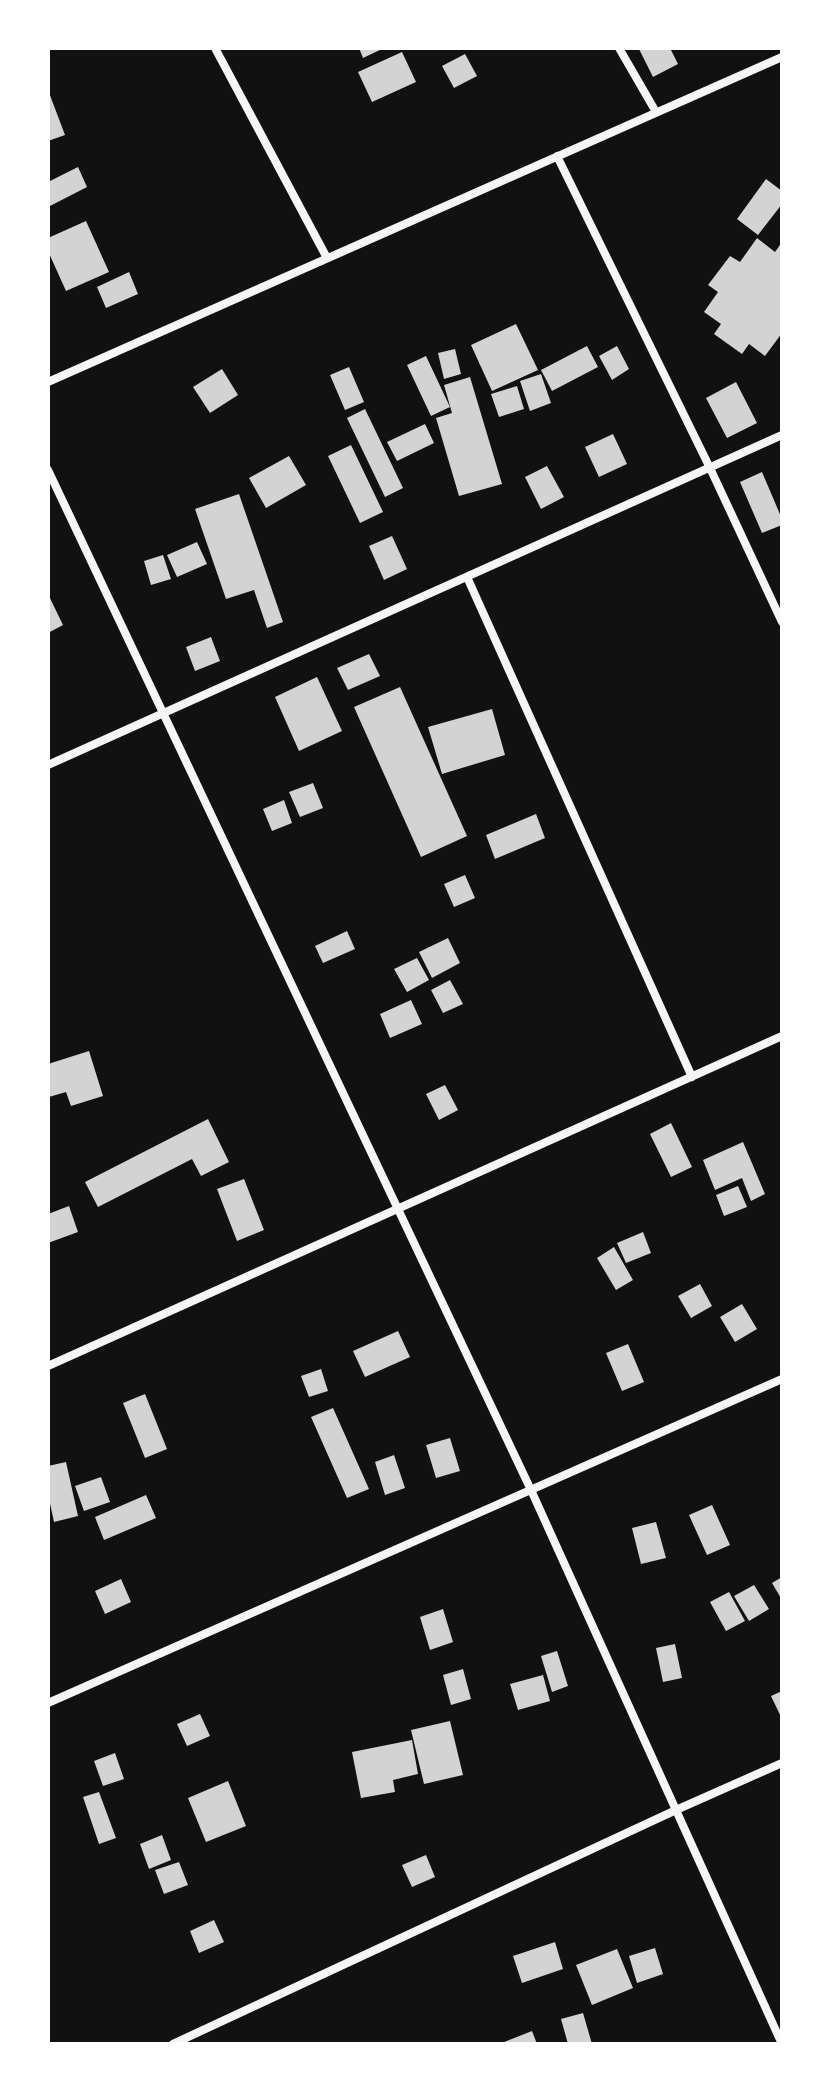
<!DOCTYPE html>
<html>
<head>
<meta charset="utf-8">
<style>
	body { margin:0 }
	#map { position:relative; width:830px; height:2092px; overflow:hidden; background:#111; font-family:"Golos Text",sans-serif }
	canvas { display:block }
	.frame { position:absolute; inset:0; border:50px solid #fff; pointer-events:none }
</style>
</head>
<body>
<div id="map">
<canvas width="830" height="2092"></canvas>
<div class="frame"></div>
</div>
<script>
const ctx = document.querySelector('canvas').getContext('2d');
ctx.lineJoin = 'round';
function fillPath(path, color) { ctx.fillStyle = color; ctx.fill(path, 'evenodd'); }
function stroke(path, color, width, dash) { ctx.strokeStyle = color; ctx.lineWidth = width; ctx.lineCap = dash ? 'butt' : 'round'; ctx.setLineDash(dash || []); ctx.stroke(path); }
fillPath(new Path2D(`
	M359,48H384L363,58Z
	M641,48H670L678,64L653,77L639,49Z
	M402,52L416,82L372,102L358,72Z
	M465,54L477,76L454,88L442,66Z
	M48,90L65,135L48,141Z
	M78,167L87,187L50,206L48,182Z
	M766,179L782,191V204L758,235L737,219Z
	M86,221L109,272L66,291L48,251V238Z
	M757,238L775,252L782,242V333L765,356L749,344L742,354L714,334L721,324L704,312L718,292L708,285L730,256L740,262Z
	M129,272L138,294L106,308L97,287Z
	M516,324L538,370L492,391L471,345Z
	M587,346L598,367L552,391L541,370Z
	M617,346L629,369L612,380L599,356Z
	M455,349L461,374L444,379L438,353Z
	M426,356L450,407L431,416L407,365Z
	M349,367L364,402L345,410L330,375Z
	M222,369L238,395L210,413L193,387Z
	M541,374L551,403L530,411L520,381Z
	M470,377L502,484L459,496L436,418L452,413L444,385Z
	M736,382L757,423L727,438L706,398Z
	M517,386L524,409L499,417L491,394Z
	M365,409L403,488L385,497L347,418Z
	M425,424L434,443L397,461L387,442Z
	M613,434L627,464L599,477L585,447Z
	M351,445L383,512L360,523L328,456Z
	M289,456L306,485L266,508L249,478Z
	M547,466L564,497L541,509L525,477Z
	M762,472L782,519V525L762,533L740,482Z
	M239,494L283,622L267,628L254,590L226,599L195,509Z
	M392,536L407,569L384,580L369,546Z
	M197,542L207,564L177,577L167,555Z
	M163,555L171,579L151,585L144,561Z
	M48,594L63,625L48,633Z
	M211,637L220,661L195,671L186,647Z
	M369,654L380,676L348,690L337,668Z
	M317,677L342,731L299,751L275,697Z
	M400,687L467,836L421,857L354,707Z
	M492,709L505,755L442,774L428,727Z
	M313,783L323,808L300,817L289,792Z
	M284,800L292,823L272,831L263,809Z
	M536,814L545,838L495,859L486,835Z
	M465,875L475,898L454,907L444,884Z
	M347,931L355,949L323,963L315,946Z
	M448,938L460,963L432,978L419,952Z
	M417,958L429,980L407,992L394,969Z
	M450,980L463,1004L443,1013L431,990Z
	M411,1000L422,1024L390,1038L380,1014Z
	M89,1051L103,1096L71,1106L66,1092L49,1097L48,1064Z
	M445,1085L458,1110L439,1120L426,1094Z
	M208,1119L229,1162L201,1176L192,1159L98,1207L85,1182Z
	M671,1123L692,1167L671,1177L650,1134Z
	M743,1142L765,1194L751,1201L742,1178L715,1190L703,1160Z
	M244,1179L264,1230L237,1241L217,1189Z
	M738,1186L747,1207L724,1216L716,1195Z
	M69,1206L78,1232L48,1243V1214Z
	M643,1232L651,1253L626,1263L617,1243Z
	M614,1247L633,1280L616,1290L597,1258Z
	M700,1284L712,1306L691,1318L678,1296Z
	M742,1304L757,1329L735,1342L720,1317Z
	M398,1331L410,1357L365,1377L353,1351Z
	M628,1344L644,1382L622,1391L606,1353Z
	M321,1369L328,1391L309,1397L301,1376Z
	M145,1394L167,1449L145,1458L123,1403Z
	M333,1408L369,1489L347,1498L311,1417Z
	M450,1438L460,1471L436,1478L426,1445Z
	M394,1455L405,1488L385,1495L375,1462Z
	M66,1462L78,1516L54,1522L48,1494V1466Z
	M101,1477L110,1502L84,1511L75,1486Z
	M146,1495L156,1518L104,1540L95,1517Z
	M712,1505L730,1545L707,1555L689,1515Z
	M656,1522L666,1558L641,1564L632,1528Z
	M782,1577V1600L772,1583Z
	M121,1579L131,1602L105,1614L95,1591Z
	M754,1585L769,1609L749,1621L734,1596Z
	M729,1592L745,1621L726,1631L710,1602Z
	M443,1609L453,1642L430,1650L420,1617Z
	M675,1644L682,1678L663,1682L656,1648Z
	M557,1651L568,1686L552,1692L541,1656Z
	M463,1669L471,1699L451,1705L443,1675Z
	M543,1675L550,1701L518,1710L510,1684Z
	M782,1691V1719L771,1696Z
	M200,1714L210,1736L187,1746L177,1724Z
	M450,1721L463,1775L424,1784L411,1730Z
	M412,1740L418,1774L393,1780L395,1792L361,1798L352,1752Z
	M115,1753L124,1779L103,1786L94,1761Z
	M228,1781L246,1826L206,1842L188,1798Z
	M99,1792L116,1838L99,1844L83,1797Z
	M162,1835L171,1860L149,1869L140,1844Z
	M426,1855L435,1877L412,1887L402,1865Z
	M179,1862L188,1885L164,1894L155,1870Z
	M214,1920L224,1942L199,1953L190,1931Z
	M555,1942L563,1969L522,1983L513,1956Z
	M655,1948L663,1974L637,1983L629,1956Z
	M617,1949L633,1988L592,2005L576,1965Z
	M583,2013L592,2044H568L561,2019Z
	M532,2031L537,2044H499Z`), '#d3d3d3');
stroke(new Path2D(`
	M215,48L327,258
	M619,48L656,112
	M557,156L710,468L782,622
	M48,382L782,57
	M48,470L531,1490L782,2044
	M467,577L692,1077
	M48,765L782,435
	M48,1366L782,1036
	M48,1703L782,1379
	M173,2044L676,1810L782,1763`), '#f5f5f5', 8);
</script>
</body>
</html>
